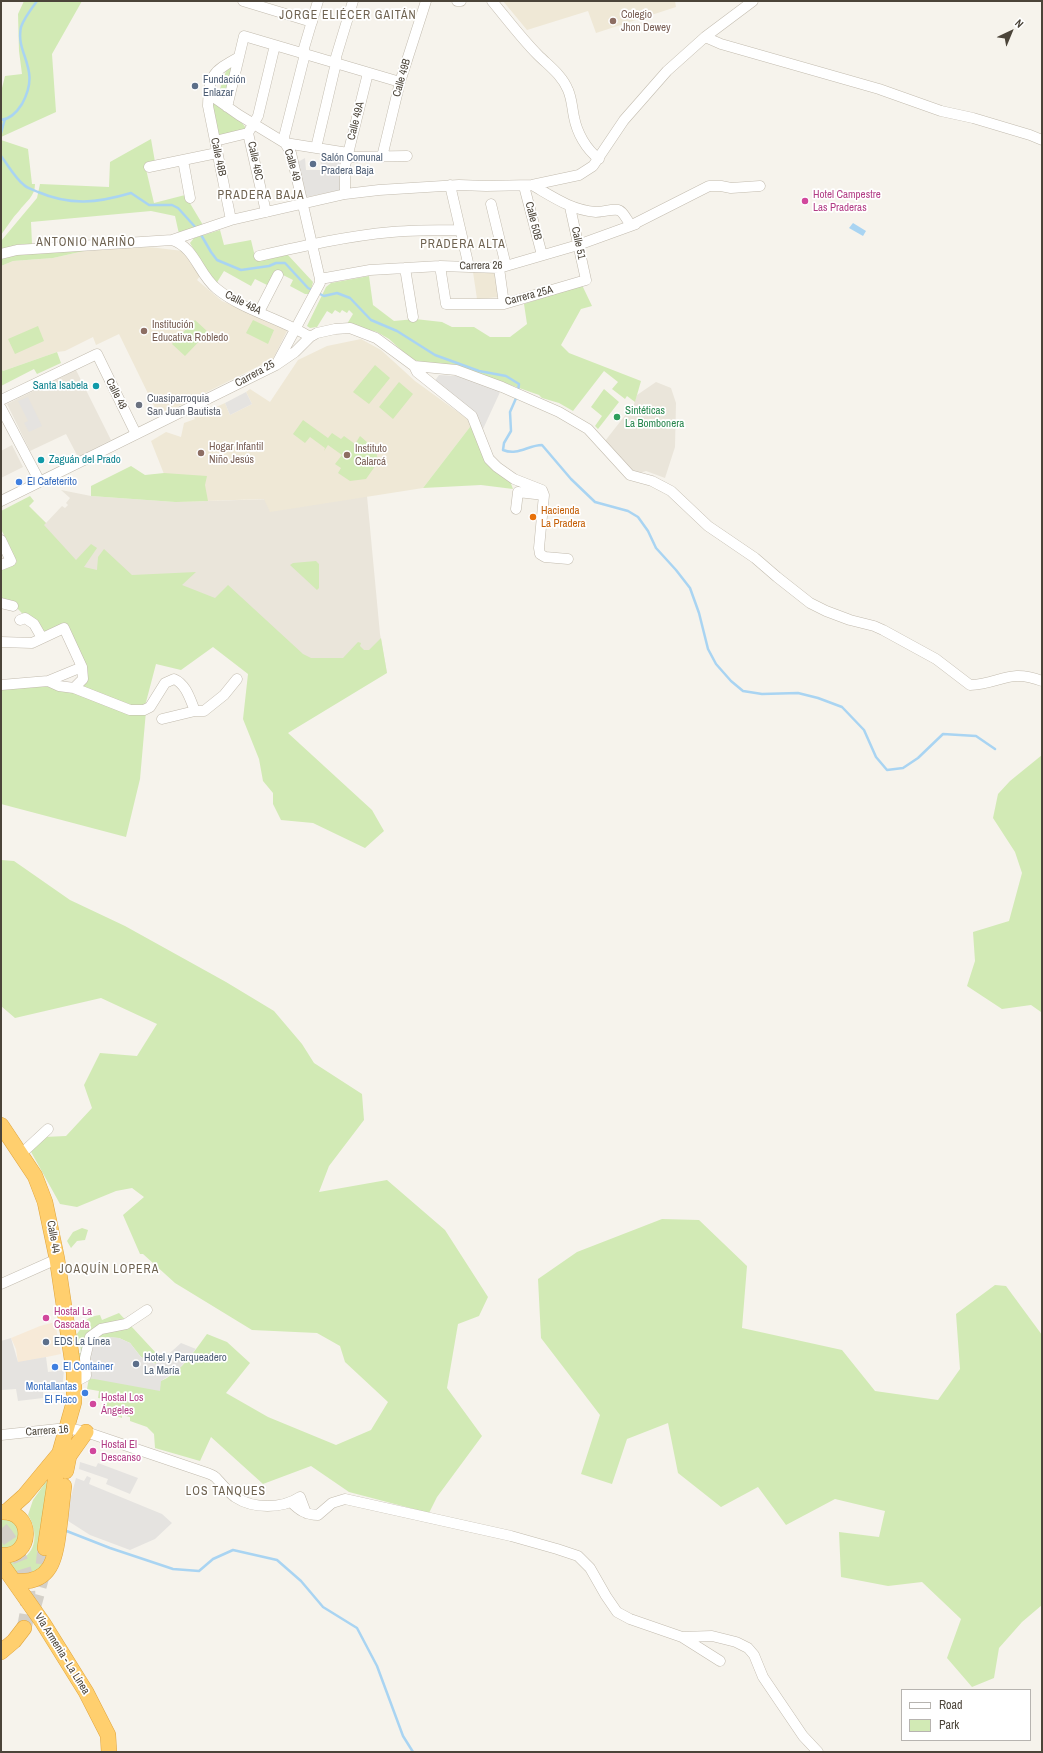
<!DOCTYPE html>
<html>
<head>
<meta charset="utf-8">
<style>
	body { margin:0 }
	#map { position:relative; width:1043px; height:1753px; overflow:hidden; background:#f6f3ec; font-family:"Archivo Narrow",sans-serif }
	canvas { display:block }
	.frame { position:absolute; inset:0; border:2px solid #4b4439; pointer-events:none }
	.legend { position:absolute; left:901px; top:1689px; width:130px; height:52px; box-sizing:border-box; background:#fff; border:1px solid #b7b4b0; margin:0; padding:5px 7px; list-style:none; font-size:12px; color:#4b4439 }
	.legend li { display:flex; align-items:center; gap:8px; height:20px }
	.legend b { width:20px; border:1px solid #b7b4b0 }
	.north { position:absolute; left:991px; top:12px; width:40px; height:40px; -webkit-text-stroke:3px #fff; paint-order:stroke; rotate:44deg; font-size:11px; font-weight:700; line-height:16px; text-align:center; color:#4b4439 }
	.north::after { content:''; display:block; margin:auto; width:14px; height:18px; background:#4b4439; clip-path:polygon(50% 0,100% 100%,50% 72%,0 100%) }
</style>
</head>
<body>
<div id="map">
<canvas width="1043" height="1753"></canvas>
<div class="frame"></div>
<ul class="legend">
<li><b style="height:5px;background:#fff"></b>Road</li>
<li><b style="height:11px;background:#d2eab5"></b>Park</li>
</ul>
<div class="north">N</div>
</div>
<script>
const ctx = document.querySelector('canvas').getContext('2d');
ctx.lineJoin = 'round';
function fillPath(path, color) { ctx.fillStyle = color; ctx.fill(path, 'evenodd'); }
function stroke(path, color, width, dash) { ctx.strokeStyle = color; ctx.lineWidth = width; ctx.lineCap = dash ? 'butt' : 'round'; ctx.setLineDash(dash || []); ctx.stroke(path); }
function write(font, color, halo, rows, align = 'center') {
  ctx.font = font + ' "Archivo Narrow",sans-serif'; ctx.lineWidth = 3.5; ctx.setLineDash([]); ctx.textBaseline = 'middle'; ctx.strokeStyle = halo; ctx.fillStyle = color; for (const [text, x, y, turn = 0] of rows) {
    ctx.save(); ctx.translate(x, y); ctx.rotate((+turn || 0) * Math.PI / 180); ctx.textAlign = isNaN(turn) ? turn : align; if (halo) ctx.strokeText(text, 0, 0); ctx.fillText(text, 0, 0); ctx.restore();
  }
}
fillPath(new Path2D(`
	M76,370L111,440L78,457L66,434L30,451L7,404Z
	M656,382L671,388L676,403L675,447L665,478L646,471L637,474L632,471L605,441L634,404L637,395Z
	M12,445L23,467L1,478V451Z
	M61,490L91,496L175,502L367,496L380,634L387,673L315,679L92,593L28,506L46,523L62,506L65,508L68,505L66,503L70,498Z`), '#eae5da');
fillPath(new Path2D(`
	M55,1322L61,1354L18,1363L16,1349L11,1338L40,1326Z`), '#f7ead8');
fillPath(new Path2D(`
	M503,1H675L676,7L596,33L588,11L527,30Z
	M149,247L183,251L200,276L197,280L222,301L288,329L273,359L159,416L119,334L96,345L93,337L65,351L57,352L3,371L1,368V266L13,261L53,258L84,251Z
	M473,272L496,273L500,297L477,299Z
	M361,339L381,350L415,381L473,423L423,488L270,512L264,499L175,502L151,441L166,432L181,437L184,423L195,419L194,417L225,403L230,415L252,404L246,392L250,389L270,402L298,360L327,346Z`), '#efe8d6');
fillPath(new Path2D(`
	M24,1H82L52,54L56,112L1,137V92L5,76L22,74L19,51L18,14Z
	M234,66L225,102L217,98L226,71Z
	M214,102L238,118L246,128L244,131L219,136L210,105Z
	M151,139L155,162L145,165L154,203L185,195L203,225L179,234L175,216L151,211L31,222L32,244L16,245L1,250V241L37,198L40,184L109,187L110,162Z
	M1,140L28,149L32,184H35C35,197 26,201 19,211C12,218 7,227 1,235Z
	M220,230L224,245L251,240L256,261L287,254L313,282L310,294H305L290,286L293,280L277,272L269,286L255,279L251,286L224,271L216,284L208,274L190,243L194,238Z
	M68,250L84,251L53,258L13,261L1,266V257L4,256Z
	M369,276L373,305L394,321L415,319L442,322L452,327H474L490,337H510L527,324L524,304L582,285L592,306L581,309L561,345L569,353L641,381L635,402L627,396L625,399L612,389L618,382L604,371L573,411L559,403L542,398L539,395L454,365L422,363L410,358L389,339L377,332L347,324L353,314L349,310L347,313L342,310L340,313L335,310L332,314L327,311L317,327L310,328L307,326L326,287L331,283Z
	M195,320L208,332L185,356L172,344Z
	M253,320L274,330L268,344L246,333Z
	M38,326L44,341L15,354L8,339Z
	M57,352L61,363L37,374L34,369L1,386V368L3,371Z
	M375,365L390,378L369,404L353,392Z
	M399,382L413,394L393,419L379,407Z
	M604,389L619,402L598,429L595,426L602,416L591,407Z
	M303,420L328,438L332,433L341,439L344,436L355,444L360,436L376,450L378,462L366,479L350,481L338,473L341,468L335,464L342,455L328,445L324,451L325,448L310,437L305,443L293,434Z
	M473,423L487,463L510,481L513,489L481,485L423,488Z
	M131,466L145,475L164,473L207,476L205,485L208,501L175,502L91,496V486Z
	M30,496L34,501L29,506L46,523L44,525L76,560L91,544L97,548L84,567L97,570L98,557L104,549L132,575L196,572L182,585L215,598L228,585L303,654L311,658H343L358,642L361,643L360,646L364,650H369L381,638L387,673L288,733L372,810L384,831L365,848L313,823L281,820L273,804V793L263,781L259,759L243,719L248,674L213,647L181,670L156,664L145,706L140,708L80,687L85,681L67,626L43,635L17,608L1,599V569L17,562L1,529V511Z
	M316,561L319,564V588L317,590L290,565L293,563Z
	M48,686L146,711L140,779L126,837L1,804V689Z
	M1042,755V1011L1041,1012L1031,1005L1002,1009L967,986L975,961L973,932L1009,921L1022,873L1015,852L993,818L998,794L1010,781Z
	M1,860L14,861L70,900L125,926L226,982L274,1011L302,1044L314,1063L362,1094L364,1120L329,1166L319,1192L387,1180L445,1230L488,1297L479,1316L458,1324L447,1388L482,1436L437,1497L429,1513L349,1492L311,1466L263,1484L211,1437L200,1461L155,1448L154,1434L147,1427L130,1421V1417L122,1415V1418L110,1414L109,1410L104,1409L105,1399L98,1398L99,1391L87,1389L89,1378C99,1379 157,1383 163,1380C182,1371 195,1350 207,1334L227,1342L250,1363L226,1393L268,1417L336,1445L371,1430L388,1402L345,1362L340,1346L317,1333L252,1330L175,1283L143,1254H140L123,1215L144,1197L132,1188L116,1191L77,1207L60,1204L30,1150L44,1137L66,1136L92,1108L84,1085L100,1053L137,1056L157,1024L101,998L15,1018L1,1006Z
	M662,1219L699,1220L747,1266L742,1328L842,1350L875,1391L938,1400L960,1369L956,1314L995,1285L1006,1286L1042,1335V1605L1022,1622L999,1648L994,1678L972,1687L947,1658L961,1619L922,1582L888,1586L841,1577L839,1532L879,1537L885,1511L835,1499L786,1525L758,1487L721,1507L678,1473L668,1423L627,1439L612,1484L581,1474L600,1415L541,1338L538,1279L577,1252Z
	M82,1228L88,1230L85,1240L77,1241L71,1248L67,1241L73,1232Z
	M119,1313L156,1353V1364L141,1357L130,1343L119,1338L100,1337L94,1339L83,1360H78L77,1353H81L80,1344H76V1335C86,1324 81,1318 100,1315L102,1320Z
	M48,1479L39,1553L51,1554L42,1571L20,1575L4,1563C8,1562 13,1562 17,1561C38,1554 38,1531 28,1515L33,1500Z
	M1,1517L11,1518L20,1531L15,1546L1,1550Z`), '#d2eab5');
fillPath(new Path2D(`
	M320,154L342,157L339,169L341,190L306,197L298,162L305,158L306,170H321Z
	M439,375L457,376L501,390L483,429L474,412L434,382Z
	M246,392L252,404L230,415L225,403Z
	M28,397L42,426L29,432L24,423L28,421L18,401Z
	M110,1337L119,1338L130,1343L141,1357L155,1364L162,1360L181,1343L196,1349L178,1370L161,1381L160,1391L89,1378V1356L91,1347L96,1342Z
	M11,1338L18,1362L46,1357L48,1372L64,1370L62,1391H43V1398L18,1401L16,1389L1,1390V1341Z
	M80,1462L96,1467L98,1463L138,1478L130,1494L106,1484L108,1479L79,1469Z
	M87,1476L91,1478L89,1484L162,1514L172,1523L155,1539L130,1550L90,1535L65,1519L76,1478L84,1481Z`), '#e5e3e0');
fillPath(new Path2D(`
	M853,223L866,231L863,236L849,228Z`), '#a9d4f2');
stroke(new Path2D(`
	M1,120C11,119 17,112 22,104C42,68 15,55 21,27C24,18 31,9 37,1
	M1,133L5,119
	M1,156C8,165 15,178 24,185C27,188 34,190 38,192C71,206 97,203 131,193L149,205H172L178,208L197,229
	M200,233L211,252L217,260L241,270L269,266L276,263H285L308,288L314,291
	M318,293L324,296L337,293L350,298L371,320L397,331L435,355L479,371L506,376L519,384L518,391
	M517,396L510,412L511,431L504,443L503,450C518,456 528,445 542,445L571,479L595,502L628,511L638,517L648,531L656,548L676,570L690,588L699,613L708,649L716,664L731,681L743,691L762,694L798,693L818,698L842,707L864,730L876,757L887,770L903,768L918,758L943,734L976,736L995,749
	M64,1530L110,1548L173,1569L199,1571L213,1559L233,1550L277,1560L301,1581L323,1607L357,1628L377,1666L403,1736L413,1752`), '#a9d4f2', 2.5);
stroke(new Path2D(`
	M1,1529C25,1557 34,1592 24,1628
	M33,1609L42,1576L45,1548`), '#d4d0c8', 15, [15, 8]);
const minor = new Path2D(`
	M243,1L312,22
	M457,1H461
	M492,1C507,19 522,39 538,55C549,66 562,75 568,90C572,99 572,108 574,117C577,133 586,149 599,159
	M705,37L721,44L879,89L941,111L973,118L1030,135L1042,140
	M209,94L239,115L285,143L348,153
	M227,107L244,36L400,82
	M248,133L266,212
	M215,141L248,133L258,116L275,45
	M316,148L336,63V57L353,1
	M347,157L407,156
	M382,157L400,82L426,1
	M183,160L190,198
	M149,167L217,153
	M450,185L469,267
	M532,185C553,197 571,210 596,212C603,212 611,209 618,210C623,211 627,220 630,224L632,225L709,186H721L731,188L760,186
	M524,186L542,255
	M345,194V166L368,73
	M491,204L506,266
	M231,220L208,106C209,75 212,72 239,57
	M172,240C196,248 198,274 217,289C244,311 280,318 310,337
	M1,254L17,250L172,240L231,220L345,194L379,190L459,185L486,186L532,185L579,175L593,166L624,120L667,71L705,37L753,1
	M259,256C303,246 347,236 392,232C415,230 438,230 460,230
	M440,266L446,304H504L586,280L570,207
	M405,268L413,317
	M499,268L504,304
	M320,279L370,270L440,266L499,268L578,245L636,224
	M259,312L278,275
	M276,365L320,283V279L291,153L285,143L284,137L305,54L304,48L318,1
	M414,366L417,372L472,416L489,459L497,467L514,479L542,490L544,495L539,548L540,554L545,557L568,559
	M1,400L97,354L136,434
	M1,408L40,482
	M1,501L276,365L295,352L310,337L317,333L335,329L350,328L376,338L414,366L456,370L502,387L559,412L588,429L630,475L652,481L671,491L708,526L755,558L777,577L810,603L826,611L850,620L874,626L883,630L936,659L970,685C1000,684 1009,668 1042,681
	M516,509L518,492L544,495
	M1,540L11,561L1,565
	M1,603L13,606
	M20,620L25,618L34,624L42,638
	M1,642L32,643L64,628L82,667L83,679L74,688L59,686L48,681
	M1,685L48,681L82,667
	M74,688L130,710H144L150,707L165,683L174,679C186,684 190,699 195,711H204L224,695L237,679
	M162,719L195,711
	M21,1154L48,1129
	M1,1284L57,1259
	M75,1382L86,1376L85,1358L90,1337L101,1329L126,1324L147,1310
	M1,1435L67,1428L86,1432L207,1473C210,1474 215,1476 217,1479C223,1485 228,1492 235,1497C253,1509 282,1509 300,1497L306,1513
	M291,1502C299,1510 306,1515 318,1515L332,1503L345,1499L511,1536L557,1549L578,1556L590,1568L606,1596L617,1612L630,1619L682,1637L712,1636L736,1642L748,1648L754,1655L763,1677L803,1736L818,1752
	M682,1637L720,1661`);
const highway = new Path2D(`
	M1,1125L35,1176L45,1202L57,1259L74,1373V1402L59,1455L45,1548
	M66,1471L69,1456L86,1432
	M1,1512C35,1510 33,1559 1,1555
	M6,1512L24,1496L58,1455
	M1,1563L43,1623L86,1692L108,1735L109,1752
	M15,1581C51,1585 56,1558 59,1529C61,1515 62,1500 64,1486
	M1,1652L14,1641L24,1628`);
stroke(minor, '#c2bbae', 11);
stroke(highway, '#e0a43c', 16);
stroke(minor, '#fff', 10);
stroke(highway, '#ffcf6e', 15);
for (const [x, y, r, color] of [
	[613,21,4,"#8d6e63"],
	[195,86,4,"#5c6f8a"],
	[313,164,4,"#5c6f8a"],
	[805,201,4,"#d1479c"],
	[144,331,4,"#8d6e63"],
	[96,386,4,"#0f9aa8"],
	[139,405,4,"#6b7280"],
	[617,417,4,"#2e9e5b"],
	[201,453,4,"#8d6e63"],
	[347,455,4,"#8d6e63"],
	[41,460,4,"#0f9aa8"],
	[19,482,4,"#3f7fe0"],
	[533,517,4,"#e8710a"],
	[46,1318,4,"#d1479c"],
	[46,1342,4,"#5c6f8a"],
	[136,1364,4,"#5c6f8a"],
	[55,1367,4,"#3f7fe0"],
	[85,1393,4,"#3f7fe0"],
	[93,1404,4,"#d1479c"],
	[93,1451,4,"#d1479c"]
]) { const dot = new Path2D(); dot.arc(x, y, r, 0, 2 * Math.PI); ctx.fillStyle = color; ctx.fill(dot); stroke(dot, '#fff', 1.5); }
write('11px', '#785e54', '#fff', [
	["Colegio",621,15],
	["Jhon Dewey",621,28],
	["Institución",152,325],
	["Educativa Robledo",152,338],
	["Hogar Infantil",209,447],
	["Niño Jesús",209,460],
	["Instituto",355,449],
	["Calarcá",355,462]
], 'left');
write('11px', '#4b4439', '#fff', [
	["Calle 49B",402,78,-74],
	["Calle 49A",356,121,-76],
	["Calle 48B",218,157,78],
	["Calle 48C",255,161,78],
	["Calle 49",292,165,74],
	["Calle 50B",533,221,76],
	["Calle 51",578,243,78],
	["Carrera 26",481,266,-1],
	["Carrera 25A",529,296,-15],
	["Calle 48A",243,303,27],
	["Carrera 25",255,374,-29],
	["Calle 48",116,394,63],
	["Calle 44",53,1237,80],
	["Carrera 16",47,1431,-4],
	["Vía Armenia - La Línea",62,1654,58]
]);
write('11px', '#4e5e75', '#fff', [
	["Fundación",203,80],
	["Enlazar",203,93],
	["Salón Comunal",321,158],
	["Pradera Baja",321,171],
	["EDS La Línea",54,1342],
	["Hotel y Parqueadero",144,1358],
	["La María",144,1371]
], 'left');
write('11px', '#b23c85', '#fff', [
	["Hotel Campestre",813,195],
	["Las Praderas",813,208],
	["Hostal La",54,1312],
	["Cascada",54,1325],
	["Hostal Los",101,1398],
	["Ángeles",101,1411],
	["Hostal El",101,1445],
	["Descanso",101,1458]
], 'left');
write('11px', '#0d838f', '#fff', [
	["Santa Isabela",88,386],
	["Zaguán del Prado",49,460,"left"]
], 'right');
write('11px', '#5b616d', '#fff', [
	["Cuasiparroquia",147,399],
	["San Juan Bautista",147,412]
], 'left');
write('11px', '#27864d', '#fff', [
	["Sintéticas",625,411],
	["La Bombonera",625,424]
], 'left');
write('11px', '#366cbe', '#fff', [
	["El Cafeterito",27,482],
	["El Container",63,1367],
	["Montallantas",77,1387,"right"],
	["El Flaco",77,1400,"right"]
], 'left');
write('11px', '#c56008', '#fff', [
	["Hacienda",541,511],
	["La Pradera",541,524]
], 'left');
ctx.letterSpacing = '1px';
write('12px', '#6e6250', '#fff', [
	["JORGE ELIÉCER GAITÁN",348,16],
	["PRADERA BAJA",261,196],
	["ANTONIO NARIÑO",86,243],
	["PRADERA ALTA",463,245],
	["JOAQUÍN LOPERA",109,1270],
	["LOS TANQUES",226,1492]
]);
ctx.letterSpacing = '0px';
</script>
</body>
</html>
